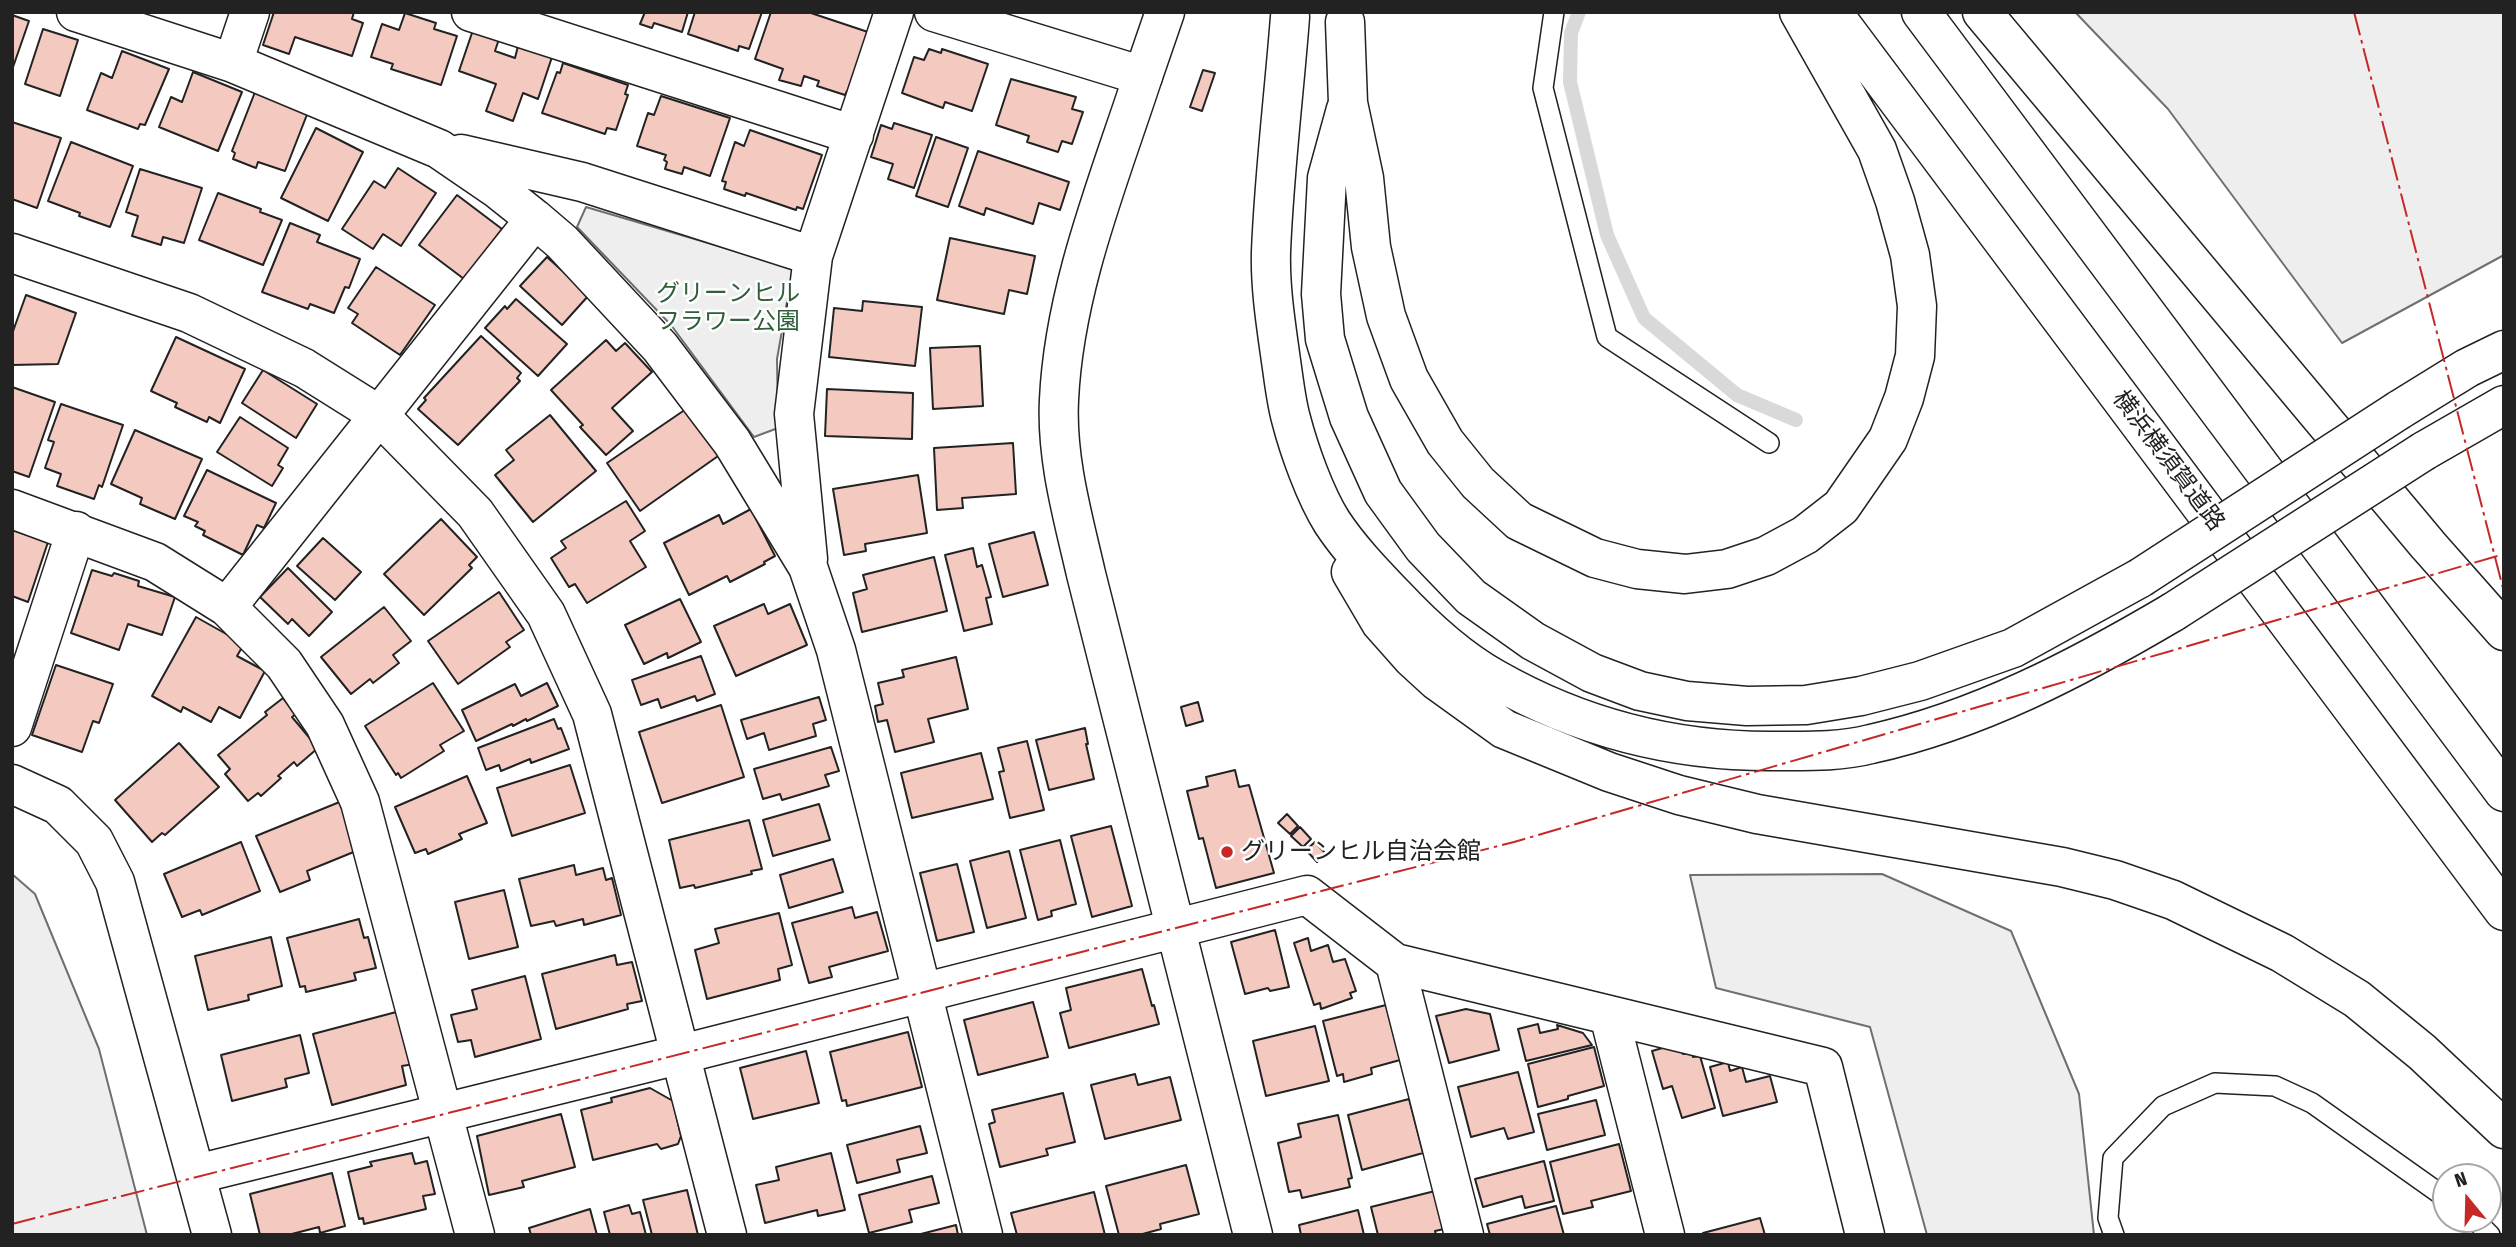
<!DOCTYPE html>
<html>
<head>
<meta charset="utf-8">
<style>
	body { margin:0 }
	#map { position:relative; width:2516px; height:1247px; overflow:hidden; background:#fff; font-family:"Fira Sans Condensed",sans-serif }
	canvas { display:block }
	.frame { position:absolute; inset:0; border:14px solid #222; pointer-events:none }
	.north { position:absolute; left:2432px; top:1163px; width:70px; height:70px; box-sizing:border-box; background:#fff; border:2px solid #a7a7a7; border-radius:50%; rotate:341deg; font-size:19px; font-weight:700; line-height:28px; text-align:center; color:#222 }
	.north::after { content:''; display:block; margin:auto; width:24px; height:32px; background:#c62828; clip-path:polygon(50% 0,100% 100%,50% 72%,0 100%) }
</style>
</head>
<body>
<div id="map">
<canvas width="2516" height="1247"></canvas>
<div class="frame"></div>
<div class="north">N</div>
</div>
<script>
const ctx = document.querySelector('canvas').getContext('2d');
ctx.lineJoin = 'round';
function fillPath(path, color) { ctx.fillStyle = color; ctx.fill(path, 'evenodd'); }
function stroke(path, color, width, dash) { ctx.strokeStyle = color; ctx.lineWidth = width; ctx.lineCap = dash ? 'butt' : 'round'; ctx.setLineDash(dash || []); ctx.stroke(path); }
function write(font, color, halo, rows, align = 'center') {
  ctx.font = font + ' "Fira Sans Condensed","Noto Sans JP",sans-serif'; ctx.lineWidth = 5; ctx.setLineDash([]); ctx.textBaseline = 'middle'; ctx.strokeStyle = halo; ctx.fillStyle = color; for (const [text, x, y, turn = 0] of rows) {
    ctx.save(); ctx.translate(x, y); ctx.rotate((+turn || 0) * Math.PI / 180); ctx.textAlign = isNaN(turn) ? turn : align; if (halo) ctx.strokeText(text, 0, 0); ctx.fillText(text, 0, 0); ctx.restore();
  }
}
const green = new Path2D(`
	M2075,12H2504V255L2342,343L2168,109Z
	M586,207L793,268L777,359L778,428L754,437L671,325L577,227Z
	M12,874L35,894L99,1049L147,1235H12Z
	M1882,874L2011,931L2079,1094L2094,1235H1927L1870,1027L1716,988L1690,875Z`);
fillPath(green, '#eee');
stroke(green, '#6f6f6f', 2);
stroke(new Path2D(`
	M1579,12L1571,33L1570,82L1607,235L1644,318L1737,395L1796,420`), '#d9d9d9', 14);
const building = new Path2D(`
	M274,12H354L352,19L363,23L352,56L295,37L289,54L263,45Z
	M645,12H688L682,32L654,23L652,28L640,24Z
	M695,12H762L749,49L739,46L738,51L688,34Z
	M771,12H808L871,33L850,92L847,91L845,95L817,86L819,81L804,76L801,86L779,80L783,69L755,59Z
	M405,13L436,23L434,29L457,36L441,85L391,69L393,64L371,57L382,24L399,30Z
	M12,15L29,21L12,70Z
	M43,29L78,40L60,96L25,84Z
	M473,30L499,39L495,51L515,58L518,46L552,57L538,99L523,93L513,121L486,111L496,84L459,71Z
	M929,49L941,53L942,49L988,64L972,111L945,102L943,108L902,93L914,57L924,60Z
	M122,51L169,69L145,125L140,124L138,129L87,110L101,73L112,78Z
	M563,63L628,85L625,94L628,95L616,130L607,128L605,134L542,113L557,72L560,73Z
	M1203,70L1215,73L1202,111L1190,107Z
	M193,72L242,92L218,151L159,127L171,97L182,102Z
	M1011,79L1076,97L1072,109L1083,112L1072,144L1062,141L1058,152L1027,142L1029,136L996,125Z
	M255,92L308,112L285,171L258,162L256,168L233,159L235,153L232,151Z
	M661,96L730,118L710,176L684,167L682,174L665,169L667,162L664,160L666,155L637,146L648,113L654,115Z
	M12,122L61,138L37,208L12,199Z
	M894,123L932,135L914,188L888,179L893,164L871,157L881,125L892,129Z
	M316,128L363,152L328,221L281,198Z
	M750,130L822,155L803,209L797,207L796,210L746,193L745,196L724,189L726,182L722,181L735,142L744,146Z
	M936,137L968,148L948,207L916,196Z
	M71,142L133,166L110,227L79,216L80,213L48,201Z
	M978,151L1069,182L1060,210L1039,203L1033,224L986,208L984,215L959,206Z
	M398,168L436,193L401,246L383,234L373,249L342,229L374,181L385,188Z
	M140,169L202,188L184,243L163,237L161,245L132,236L138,216L126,212Z
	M218,193L261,209L260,212L282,220L263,265L199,240Z
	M457,195L502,229L464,279L419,245Z
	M290,223L320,235L317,242L360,259L349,288L345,287L334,313L310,304L308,309L262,292Z
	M950,238L1035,256L1027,294L1009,290L1004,314L937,300Z
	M547,257L589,295L562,325L520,286Z
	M376,267L435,305L400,355L352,323L358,314L348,308Z
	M26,295L76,313L58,364L12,365V334Z
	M516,299L567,344L538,376L485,328L505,306L507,309Z
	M863,301L922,307L915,366L829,357L834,308L862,311Z
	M481,336L521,373L517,378L520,381L458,445L418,409L426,400L424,398Z
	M176,337L245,369L220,423L209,417L207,422L175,407L177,403L151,391Z
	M606,340L616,351L625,343L652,372L612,408L633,431L606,455L580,427L583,425L551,390Z
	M980,346L983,406L933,409L930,348Z
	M263,370L317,404L296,438L242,403Z
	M12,387L55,402L29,477L12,471Z
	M827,389L913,393L912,439L825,436Z
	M61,404L123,425L102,487L99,485L94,499L57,486L61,474L45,468L54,442L48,440Z
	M689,407L721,454L640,511L607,463Z
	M550,415L596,471L533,522L495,475L514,460L506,450Z
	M240,417L288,448L278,465L283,468L272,486L217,452Z
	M135,430L202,459L175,519L140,504L142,498L111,484Z
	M1013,443L1016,494L962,498L963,508L937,510L934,448Z
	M207,470L276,503L264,528L257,525L243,555L203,535L205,531L195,526L198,522L184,516Z
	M918,475L927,533L865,544L866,551L844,555L833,489Z
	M626,501L645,531L630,541L646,567L587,603L575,584L569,587L551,558L566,548L561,541Z
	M751,509L775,556L764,562L765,564L730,582L727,576L689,595L664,543L719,515L723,524Z
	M441,519L477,557L469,565L472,568L424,615L384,574Z
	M12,530L48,542L28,602L12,596Z
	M1034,532L1048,585L1003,597L989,544Z
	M323,538L361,572L335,600L297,566Z
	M973,548L977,567L982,565L991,597L986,598L992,624L964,631L945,555Z
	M934,557L947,611L862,632L853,593L867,589L863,575Z
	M288,568L332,612L309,636L292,619L288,624L260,597Z
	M92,570L112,576L114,573L139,581L138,586L175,597L162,635L128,624L119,650L71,633Z
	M499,592L524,630L506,642L510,647L458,684L428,641Z
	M680,599L701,642L668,658L667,653L644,664L625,625Z
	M764,604L768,614L790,604L807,645L736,676L714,626Z
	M384,607L411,641L393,655L399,663L373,683L370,679L351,694L321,657Z
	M196,617L244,644L237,656L265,671L240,718L219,707L211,722L183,707L181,712L152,696Z
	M701,656L715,694L697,701L695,696L661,708L658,699L641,705L632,680Z
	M956,657L968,709L928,719L934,742L895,752L887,720L878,722L875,706L883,704L878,683L904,677L902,670Z
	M56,665L113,684L99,723L93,721L82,752L32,735Z
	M433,683L464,731L440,745L444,751L401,778L398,773L396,775L365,726Z
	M547,683L558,706L527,721L526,719L513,726L512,724L476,741L462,710L515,684L521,696Z
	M819,697L826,720L813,724L816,736L769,750L764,733L747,739L741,720Z
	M283,698L296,714L292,717L318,748L297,766L294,762L278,776L281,778L261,796L258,793L248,801L225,774L230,769L218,755L267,715L265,712Z
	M1198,702L1203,721L1186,726L1181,707Z
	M721,705L744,777L662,803L639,732Z
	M554,719L558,729L561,728L569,749L531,763L530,759L501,771L499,765L486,770L478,748Z
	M1085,728L1088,744H1086L1094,779L1049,790L1036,740Z
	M1027,741L1044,810L1010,818L999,772L1004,771L998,748Z
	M179,743L219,787L165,835L162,833L152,842L115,800Z
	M831,747L839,771L825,775L829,786L782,800L780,794L763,799L754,769Z
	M981,753L993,799L912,818L901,773Z
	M570,765L585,813L512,836L497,788Z
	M1235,770L1239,787L1249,785L1274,873L1216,888L1203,838L1199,839L1187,791L1208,786L1206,777Z
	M467,776L487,823L459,834L462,839L428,854L426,849L415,853L395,807Z
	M342,801L361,849L307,871L310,880L280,892L256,836Z
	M819,804L830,840L773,856L763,820Z
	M1287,814L1298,826L1290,834L1278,823Z
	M749,820L762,869L751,871L752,874L695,888L694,885L680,888L669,840Z
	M1111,826L1132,906L1092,917L1071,836Z
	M1300,827L1311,839L1303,847L1291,836Z
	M1060,840L1076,904L1051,911L1052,916L1038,920L1020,850Z
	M241,842L260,891L202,915L200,910L182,917L164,874Z
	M1315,842L1326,854L1317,862L1306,850Z
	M1009,851L1026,918L987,928L970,861Z
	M833,859L843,892L789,908L780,875Z
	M957,864L974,932L937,941L920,873Z
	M574,865L576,875L603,868L606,880L612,878L621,915L584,925L583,919L556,926L554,921L531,926L519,879Z
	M504,890L518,947L469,959L455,902Z
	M852,907L855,918L877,912L888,951L829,967L832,977L809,983L792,923Z
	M779,913L792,965L778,969L780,980L707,999L695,950L719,943L715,929Z
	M359,919L364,938L368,937L376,968L354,973L356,980L306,992L305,986L300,987L287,938Z
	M1275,930L1289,987L1270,991L1268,988L1245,994L1231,942Z
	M271,937L282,986L248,995L249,1000L208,1010L195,956Z
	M1308,938L1311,951L1328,945L1333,962L1345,959L1356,991L1350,993L1352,998L1321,1009L1320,1003L1314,1005L1294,943Z
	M615,955L617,965L632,962L642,1001L627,1004L628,1009L556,1029L542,974Z
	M1142,969L1152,1006L1154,1005L1159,1024L1069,1048L1060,1013L1071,1010L1066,988Z
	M525,976L541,1039L475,1057L471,1040L458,1042L451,1015L477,1009L472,990Z
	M1033,1002L1048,1057L978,1075L964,1020Z
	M1386,1005L1400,1060L1371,1068L1372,1074L1344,1082L1343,1074L1337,1076L1323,1021Z
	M1466,1009L1490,1014L1499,1050L1449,1063L1436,1016Z
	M400,1011L414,1064L402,1066L406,1085L332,1105L313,1034Z
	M1538,1024L1540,1033L1558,1029L1557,1025L1583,1033L1592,1045L1526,1061L1518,1029Z
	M1315,1026L1329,1081L1266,1096L1253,1041Z
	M908,1032L922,1087L847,1106L846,1100L842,1101L830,1052Z
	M300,1035L309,1073L285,1079L287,1087L232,1101L221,1055Z
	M1680,1043L1683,1054L1692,1052L1693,1057L1700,1056L1715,1108L1682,1118L1672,1086L1663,1089L1652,1051Z
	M1594,1047L1604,1086L1568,1096V1099L1538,1107L1528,1064Z
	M806,1051L819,1103L753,1119L740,1068Z
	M1728,1062L1730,1071L1742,1067L1746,1082L1770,1076L1777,1102L1723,1116L1710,1067Z
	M1518,1072L1534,1132L1508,1139L1504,1128L1471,1137L1458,1087Z
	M1135,1074L1138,1085L1170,1077L1181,1120L1105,1139L1091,1085Z
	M650,1088L673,1101L681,1136L678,1144L661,1149L657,1144L593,1160L581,1110L612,1102L611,1098Z
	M1063,1093L1075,1142L1046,1149L1048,1155L1000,1167L989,1124L995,1122L992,1110Z
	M1409,1099L1423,1153L1362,1170L1348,1115Z
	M1596,1100L1605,1135L1547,1150L1538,1114Z
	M561,1114L575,1167L522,1181L524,1187L489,1195L477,1136Z
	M1338,1115L1352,1178L1348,1179L1350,1187L1302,1198L1300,1190L1289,1192L1278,1143L1301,1137L1298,1124Z
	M920,1126L927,1153L897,1160L900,1172L857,1183L847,1145Z
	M1619,1144L1631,1191L1591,1201L1593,1207L1563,1214L1550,1162Z
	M412,1153L415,1164L427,1161L435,1194L423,1196L426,1209L364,1224L363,1218L359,1219L348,1172L372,1166L370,1162Z
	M831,1153L845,1210L818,1216L817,1210L765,1223L756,1185L779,1180L776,1167Z
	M1544,1161L1554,1201L1525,1208L1522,1196L1483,1207L1475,1179Z
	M1186,1165L1199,1214L1160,1224L1161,1229L1139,1235H1119L1106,1186Z
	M332,1173L345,1226L320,1233L319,1227L288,1235H260L250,1194Z
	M932,1176L939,1203L909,1210L912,1222L869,1233L859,1195Z
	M687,1190L698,1235H652L643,1200Z
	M1435,1191L1444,1229L1435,1231L1436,1235H1378L1371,1207Z
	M1094,1192L1105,1235H1017L1011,1213Z
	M629,1205L632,1214L640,1212L646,1235H610L604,1212Z
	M1556,1206L1564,1235H1490L1487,1224Z
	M590,1209L597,1235H531L529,1228Z
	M1358,1210L1364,1235H1301L1299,1225Z
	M1760,1218L1765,1235H1703V1233Z
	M956,1225L958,1235H917Z`);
fillPath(building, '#f3c9c0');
stroke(building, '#222', 2);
const lane = new Path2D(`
	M1554,12L1543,88L1607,337L1769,443
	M2474,1219L2490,1235
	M2114,1235L2108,1218L2113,1158L2163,1106L2215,1083L2275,1086L2312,1103L2446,1198`);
const street = new Path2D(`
	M76,12L233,63L439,149L496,188L535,219L562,242L660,347L732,442L808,567L836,650L983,1235
	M471,12L854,135
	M934,12L1143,76C1109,180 1064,289 1059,400C1056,459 1073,517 1086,574L1253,1235
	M233,63L250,12
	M461,154L582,182L813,256
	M12,253L189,313L304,368L379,415L475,513L546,614L592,714L727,1235
	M12,509L155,562L227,607L284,664L325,725L360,802L475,1235
	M808,559L794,414L813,256L894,12
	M227,607L535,219
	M12,727L76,531
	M12,784L58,805L94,841L115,882L212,1235
	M1395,963L1464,1235
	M1609,1015L1665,1235
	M197,1174L682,1054L1307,895L1395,963L1823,1067L1865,1235`);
const secondary = new Path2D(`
	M1143,76L1165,12`);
const highway = new Path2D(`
	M1832,12L2504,911
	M1921,12L2504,792
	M1982,12L2428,545L2504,631
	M1290,17C1284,95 1274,174 1271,252C1270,288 1276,325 1281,361C1284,381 1286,401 1291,419C1299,450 1315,495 1332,522C1349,548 1372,572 1394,595C1423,626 1457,658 1495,679C1583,729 1675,752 1776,751C1808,751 1840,752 1871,744C1979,720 2078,668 2173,612
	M1345,22L1348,103L1364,178L1371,247L1386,316L1409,379L1445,442L1478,483L1519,521L1595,558L1637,569L1685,574L1727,569L1766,556L1805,535L1841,507L1888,439L1904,398L1915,356L1917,306L1910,255L1895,201L1877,150L1799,12
	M1346,109L1327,178L1321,294L1325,339L1349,417L1383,492L1423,547L1471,597L1533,641L1592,673L1640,691L1687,701L1747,706L1806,705L1861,696L1920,681L2013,648L2140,578
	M2399,410L2467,368L2504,350
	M2424,451L2504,405
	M1351,572L1381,623L1412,658L1436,680L1504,729L1609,772L1679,795L1757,814L2062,867L2115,880L2173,900L2282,953L2357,999L2422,1052L2504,1129`);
stroke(lane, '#222', 22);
stroke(street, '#222', 41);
stroke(secondary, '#222', 41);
stroke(highway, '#222', 41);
stroke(lane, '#fff', 19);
stroke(street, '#fff', 38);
stroke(secondary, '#fff', 38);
stroke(highway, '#fff', 38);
const highwayBridge = new Path2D(`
	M2140,578L2399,410
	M2173,612L2424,451`);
stroke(highwayBridge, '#222', 41, []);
stroke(highwayBridge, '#fff', 38);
stroke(new Path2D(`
	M2354,12L2504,592
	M12,1224L1514,842L2504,554`), '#c62828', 2, [24, 5, 3.5, 5]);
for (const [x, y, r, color] of [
	[1227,852,7,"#c62828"]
]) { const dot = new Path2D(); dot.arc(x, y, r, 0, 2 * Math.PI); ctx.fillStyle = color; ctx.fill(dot); stroke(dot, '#fff', 2.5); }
write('24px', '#2f5e38', '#fff', [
	["グリーンヒル",728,294],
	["フラワー公園",728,322]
]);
write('24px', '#222', '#fff', [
	["横浜横須賀道路",2168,461,53]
]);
write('24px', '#222', '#fff', [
	["グリーンヒル自治会館",1241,852]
], 'left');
</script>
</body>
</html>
